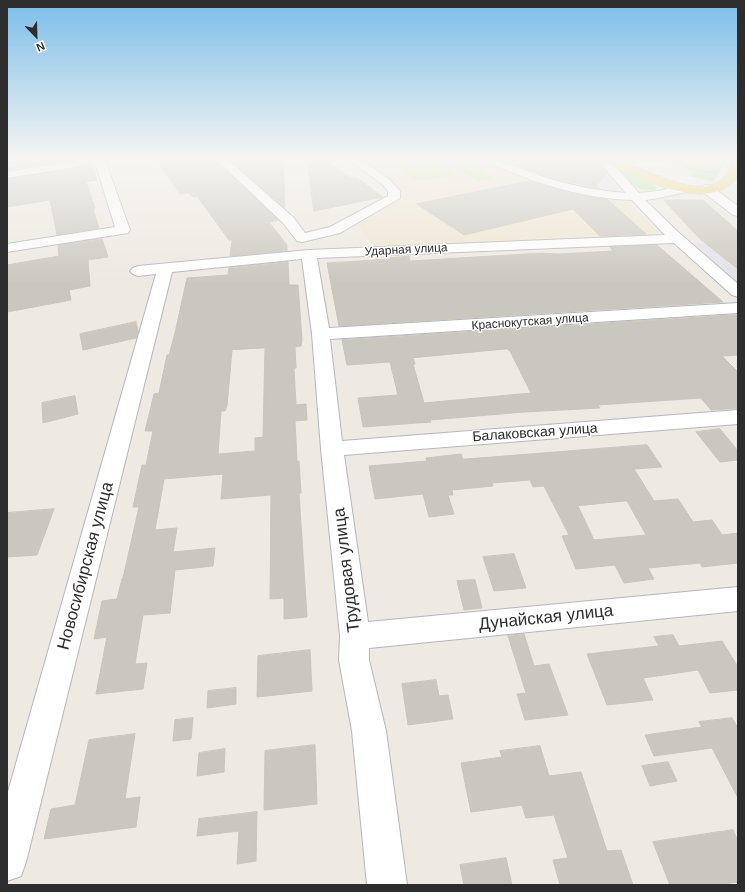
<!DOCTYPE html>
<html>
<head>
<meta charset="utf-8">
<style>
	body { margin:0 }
	#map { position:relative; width:745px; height:892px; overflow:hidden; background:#eee9e1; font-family:Arial,sans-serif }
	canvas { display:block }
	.frame { position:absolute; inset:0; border:8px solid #2d2d2d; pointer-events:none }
	.north { position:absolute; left:16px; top:16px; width:40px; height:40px; -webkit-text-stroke:3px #fff; paint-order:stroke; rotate:157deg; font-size:11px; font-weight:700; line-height:16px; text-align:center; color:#2d2d2d }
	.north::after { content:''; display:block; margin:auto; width:14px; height:18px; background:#2d2d2d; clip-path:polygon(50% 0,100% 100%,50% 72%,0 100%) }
</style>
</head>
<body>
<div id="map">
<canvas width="745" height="892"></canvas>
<div class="frame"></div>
<div class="north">N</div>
</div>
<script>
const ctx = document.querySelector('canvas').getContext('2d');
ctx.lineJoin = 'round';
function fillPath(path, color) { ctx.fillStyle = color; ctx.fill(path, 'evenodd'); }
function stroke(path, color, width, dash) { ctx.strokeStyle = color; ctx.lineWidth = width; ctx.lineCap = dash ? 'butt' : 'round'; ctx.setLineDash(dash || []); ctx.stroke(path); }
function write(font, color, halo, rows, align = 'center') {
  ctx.font = font + ' Arial,sans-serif'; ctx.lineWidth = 3; ctx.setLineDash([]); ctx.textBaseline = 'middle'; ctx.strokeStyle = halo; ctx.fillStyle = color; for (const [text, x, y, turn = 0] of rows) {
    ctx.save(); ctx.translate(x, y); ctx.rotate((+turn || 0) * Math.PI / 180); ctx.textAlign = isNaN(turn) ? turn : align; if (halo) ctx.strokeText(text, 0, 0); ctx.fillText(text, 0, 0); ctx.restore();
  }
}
fillPath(new Path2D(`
	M538,159H602L625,193L573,197L532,176L559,170Z
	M689,243L738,244V284Z`), '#e3e1e7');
fillPath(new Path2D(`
	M358,159H486L523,178L532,176L573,197L625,193L631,205L657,231L653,235L377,249L355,222L399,198L400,191L395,184Z`), '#efe6d1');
fillPath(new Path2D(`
	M629,159H727L713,182L691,176L693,172C681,165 668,161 654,162C640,163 632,166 619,161Z
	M620,169L652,184L657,188L655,190C639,192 625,183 617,170Z`), '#b5e2a0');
fillPath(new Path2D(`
	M385,159H432L457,175L417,181Z
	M465,162L493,178L478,181L450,165Z`), '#c6e99c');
fillPath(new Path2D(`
	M697,170L713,172L715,173L713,174L698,172Z`), '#79caeb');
const building = new Path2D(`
	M40,159H74L7,170V163Z
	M155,159H215L278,220L269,222L287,245V251L230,256L232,240H229L197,196L193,197L189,193L181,194Z
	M229,159H283L285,208Z
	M308,159H322L352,178L356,177L383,197L314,211Z
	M509,159H599L603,164L602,167L607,173L596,186L599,188L541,175L521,167L517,164H520Z
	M91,164L97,180L86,182L95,208L93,209L99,228L57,235L50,200L7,207V179L70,169Z
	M530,181L575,194L608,200L646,234L600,236L573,209L464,235L417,204Z
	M664,200H703L738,231V269L700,239Z
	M102,239L108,257L88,260L90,286L69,290L71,300L7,312V265L59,256L58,245Z
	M657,245L723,302L339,326L327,263L391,259L390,258L409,256L410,261L542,253L558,254L613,251L610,247Z
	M288,262L289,285H298L302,340L301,346L295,347L296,368H294L296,405L306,404L307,420L295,421L297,461H299L301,493H299L307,617L284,619V598L270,599L271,495L221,499L223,474L164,479L155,530L177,528L173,552L215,548L213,566L175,570L170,613L143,615L135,664L147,663L143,689L96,694L107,637L94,639L102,601L117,599L122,579L123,578L139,507H133L142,465H146L153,431H145L154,394L159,393L167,355H169L175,333L187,278L228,275L229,268ZM265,348L263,437L255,438V451L218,454L221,411H225L227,406L232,350Z
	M736,315L738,316V355L722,356L738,372V408L711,410L701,398L598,405L600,408L524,412L430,420L431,422L363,427L358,398L398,395L390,362L347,365L342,340ZM507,349L510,351L531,393L424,403L413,364H415L413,358Z
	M136,322L138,331L136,338L83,350L80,334Z
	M75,396L78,414L43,423L42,403Z
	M720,429L738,451V460L720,462L696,432Z
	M647,445L662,467L634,469L654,501L678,499L693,522L712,520L722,535L738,533V563L702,567L700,563L648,568L654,579L624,583L615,565L576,569L562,536L569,535L544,486L533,487L530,480L492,483L493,486L452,490L453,495H448L454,514L429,517L423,494L375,499L369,466L427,461L426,458L461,454L463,459ZM627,501L646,535L594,540L578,506Z
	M54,509L37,555L7,557V513Z
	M514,554L526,588L494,591L483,557Z
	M475,580L482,608L464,610L457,581Z
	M524,634L534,666L549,664L568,715L525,720L517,694L526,693L508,636Z
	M673,635L679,646L722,641L738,667V690L710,693L698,670L643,678L653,700L607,705L587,654L659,646L654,637Z
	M310,650L312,691L257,697L258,656Z
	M436,680L439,696L448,695L453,719L408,725L402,684Z
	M236,688V704L207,708L208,691Z
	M193,718L191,739L173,741L175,720Z
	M732,718L738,728V798L712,748L654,756L645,735L702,727L699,722Z
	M135,734L125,799L140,797L136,827L44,839L51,809L75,805L89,740Z
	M315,745L317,804L264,810L265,751Z
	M540,746L549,776L581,772L607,851L621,850L633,885H560L553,860L568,858L554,815L526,818L522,805L471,812L461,763L502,757L500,751Z
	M225,749L224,772L197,776L199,753Z
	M668,762L677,781L650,786L642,766Z
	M257,812L256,861L237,864L239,831L197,836L199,819Z
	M733,830L738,841V882L714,885H670L653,842Z
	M506,858L512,885H464L460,865Z`);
fillPath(building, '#cac7bf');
stroke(building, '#cac5ba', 1);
const minor = new Path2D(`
	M78,159L105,160L130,230L128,233L7,252V244L115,227L95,162H91L70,168L7,178V172L68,162Z
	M216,159H227L294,218L305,233L330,227L388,196V191L383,185L348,159H360L391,181L400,191V198L340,233L302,242L297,241L284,224Z
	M485,159C505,159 522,170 541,176C569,185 596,191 626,193L603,166L608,159H616L617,161L615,166L639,193L659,191L682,185L686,186L688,189L686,192L659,198L645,200L677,231L738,284V297L732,295L674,243L317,258L329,328L738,303V313L330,339L342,441L738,410V424L344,455L368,622L738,587V611L369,648V660L386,731L407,885H367L352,731L339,660L340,636L321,449L312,334L302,259L172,272L26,862L21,876L7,881V795L156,274L138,276L133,274L130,271L133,268L138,266L309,250L665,235L632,200C580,198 533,183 486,161Z
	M707,185L711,186L738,206V216L733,215L703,192L701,189L703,186Z`);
const major = new Path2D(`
	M602,159C607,159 612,158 617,159C644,168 705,207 728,173C730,169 731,163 733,159H738V176C710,217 636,176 603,161Z`);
stroke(minor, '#b4b6c0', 2);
stroke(major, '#c8c8c8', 2);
fillPath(minor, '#fff');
fillPath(major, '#ecd167');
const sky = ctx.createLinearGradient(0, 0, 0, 284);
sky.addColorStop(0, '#7bbde9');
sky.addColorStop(0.56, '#f7f5f2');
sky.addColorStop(1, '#f7f5f200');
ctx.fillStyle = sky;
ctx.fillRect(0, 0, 745, 284);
write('12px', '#2d2d2d', '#fff', [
	["Ударная улица",406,250,-3],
	["Краснокутская улица",530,322,-4]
]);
write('14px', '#2d2d2d', '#fff', [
	["Балаковская улица",535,433,-4]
]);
write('17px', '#2d2d2d', '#fff', [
	["Новосибирская улица",86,566,-75],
	["Трудовая улица",347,570,-97],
	["Дунайская улица",546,618,-6]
]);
</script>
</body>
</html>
